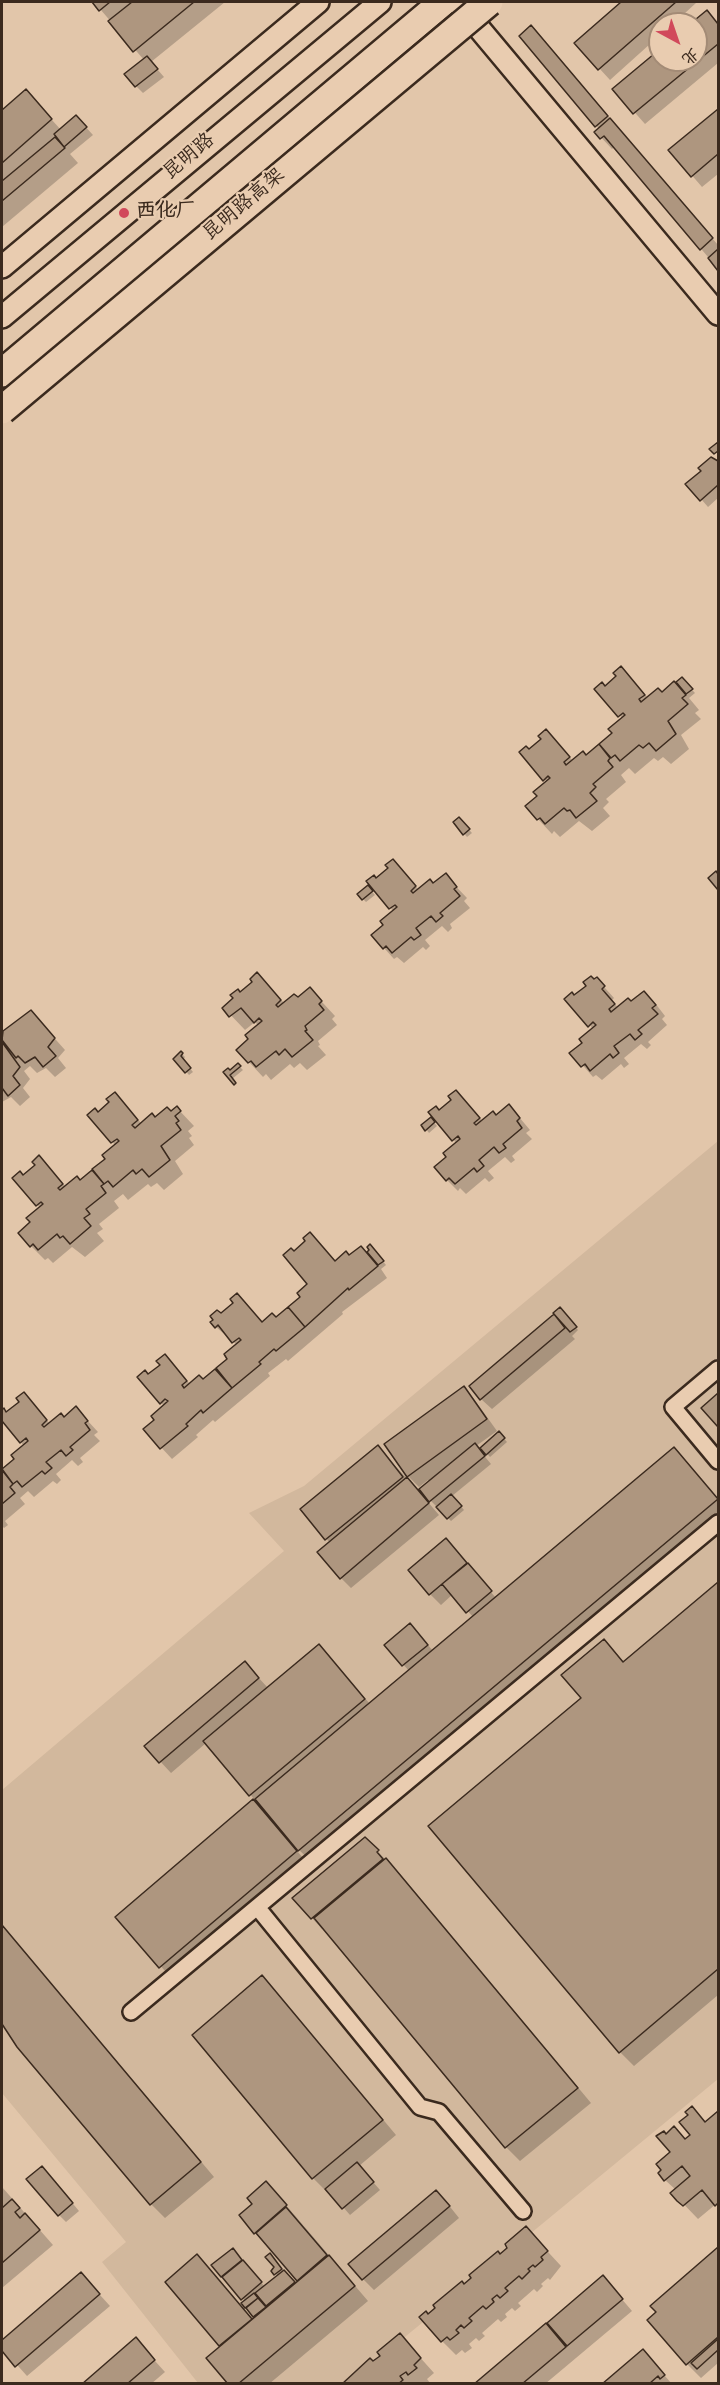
<!DOCTYPE html>
<html>
<head>
<meta charset="utf-8">
<style>
	body { margin:0 }
	#map { position:relative; width:720px; height:2385px; overflow:hidden; background:#e2c6aa; font-family:"Gochi Hand","LXGW WenKai TC",sans-serif }
	canvas { display:block }
	.frame { position:absolute; inset:0; border:3px solid #3b2a1e; pointer-events:none }
	.north { position:absolute; left:648px; top:12px; width:60px; height:60px; box-sizing:border-box; background:#e9ccb0; border:2px solid #a38b76; border-radius:50%; rotate:140deg; font-size:16px; font-weight:700; line-height:24px; text-align:center; color:#3b2a1e }
	.north::after { content:''; display:block; margin:auto; width:21px; height:27px; background:#d1495b; clip-path:polygon(50% 0,100% 100%,50% 72%,0 100%) }
</style>
</head>
<body>
<div id="map">
<canvas width="720" height="2385"></canvas>
<div class="frame"></div>
<div class="north">北</div>
</div>
<script>
const ctx = document.querySelector('canvas').getContext('2d');
ctx.lineJoin = 'round';
function fillPath(path, color) { ctx.fillStyle = color; ctx.fill(path, 'evenodd'); }
function stroke(path, color, width, dash) { ctx.strokeStyle = color; ctx.lineWidth = width; ctx.lineCap = dash ? 'butt' : 'round'; ctx.setLineDash(dash || []); ctx.stroke(path); }
function write(font, color, halo, rows, align = 'center') {
  ctx.font = font + ' "Gochi Hand","LXGW WenKai TC",sans-serif'; ctx.lineWidth = 4.5; ctx.setLineDash([]); ctx.textBaseline = 'middle'; ctx.strokeStyle = halo; ctx.fillStyle = color; for (const [text, x, y, turn = 0] of rows) {
    ctx.save(); ctx.translate(x, y); ctx.rotate((+turn || 0) * Math.PI / 180); ctx.textAlign = isNaN(turn) ? turn : align; if (halo) ctx.strokeText(text, 0, 0); ctx.fillText(text, 0, 0); ctx.restore();
  }
}
fillPath(new Path2D(`
	M718,1141V2079L349,2383H198L102,2262L126,2242L2,2093V1790L284,1551L249,1513L304,1486Z`), '#d2b89d');
fillPath(new Path2D(`
	M94,2H225L151,62L164,77L143,93L136,86L144,60Z
	M623,2L696,3L673,24H660V35L610,80L576,43Z
	M707,12L718,23V63L645,124L614,89L660,51V60H696V24H693Z
	M521,36L542,38L718,245V269L615,146L612,149L596,132L599,129Z
	M26,91L61,130L83,124L93,135L70,154L78,163L2,227V112Z
	M718,111V174L702,187L670,150Z
	M716,461L718,463V498L708,507L688,484Z
	M621,668L648,698L662,693H684L686,692L682,679L695,693L689,698L699,710L695,713L701,719L681,735L689,749L671,764L663,757L658,761L654,758L635,774L629,768L621,775L626,782L606,799L609,802L603,808L610,816L592,831L579,821L560,837L554,831L552,834L538,819L539,796L547,783L530,751L543,740L546,731L573,761L586,757L614,734L623,719L596,689L605,687L618,676Z
	M459,819L472,833L467,837L455,823Z
	M393,861L419,890L434,885L445,875L467,898L464,901L470,908L450,924L452,928L448,932L442,926L425,940L430,946L426,950L423,947L404,963L397,957L394,959L384,948L385,925L394,912L368,881L376,880L390,868Z
	M368,887L375,895L366,902L359,895Z
	M257,974L285,1004L298,999L310,989L335,1016L332,1019L337,1025L318,1041L320,1045L318,1046L326,1055L307,1070L300,1063L294,1068L290,1064L271,1080L266,1074L263,1077L249,1062L250,1040L259,1026L255,1022L245,1030L224,1008L254,982Z
	M597,979L614,998L612,1000L618,1008L632,1003H655L665,1016L662,1019L667,1025L648,1042L651,1045L647,1049L641,1044L624,1058L629,1064L624,1068L621,1064L602,1080L596,1075L593,1077L572,1053L584,1043L593,1030L575,997Z
	M41,1023L65,1050L58,1058L66,1068L55,1077L46,1068L37,1073L30,1066L24,1071L30,1079L23,1088L30,1097L20,1106L11,1097L2,1102V1039L4,1038L2,1036L7,1032Z
	M181,1053L185,1057L183,1060L193,1072L189,1075L175,1059Z
	M238,1065L243,1070L232,1079L238,1087L226,1072H230Z
	M115,1094L142,1124L171,1113L177,1108L194,1126L188,1131L192,1136L189,1138L194,1145L175,1161L183,1174L164,1190L157,1183L151,1187L148,1184L128,1200L123,1194L114,1201L119,1208L99,1224L103,1229L97,1233L104,1241L85,1257L72,1247L53,1263L48,1258L45,1260L31,1246L32,1223L41,1209L14,1178L23,1177L37,1165L39,1157L66,1187L80,1182L94,1171L107,1159L116,1146L89,1115L98,1114L112,1103Z
	M466,1102L483,1122L496,1117H519L530,1130L526,1133L532,1139L512,1156L515,1160L511,1163L505,1157L488,1171L494,1178L489,1182L485,1178L466,1194L460,1188L458,1191L447,1180L448,1157L457,1144L431,1113Z
	M431,1119L437,1126L429,1133L423,1125Z
	M310,1234L336,1262L367,1254L373,1249L386,1265L381,1269L387,1278L342,1312L343,1314L288,1361L286,1359L268,1373L270,1376L215,1422L213,1420L196,1435L198,1437L172,1459L145,1430L156,1420L164,1406L139,1377L175,1367L190,1384L203,1381L229,1359L237,1345L216,1327L221,1315L235,1303L237,1295L263,1323L276,1319L302,1297L309,1284L294,1253L307,1242Z
	M560,1310L578,1330L572,1336L575,1339L492,1409L481,1399L564,1324Z
	M464,1388L474,1399L497,1431L476,1446L491,1464L452,1496L464,1510L451,1521L429,1499L427,1501L439,1515L351,1588L341,1578L330,1543L302,1509L378,1448L419,1491L430,1482L428,1480L419,1487L408,1476Z
	M34,1404L50,1424L64,1419L76,1408L98,1432L94,1435L100,1441L80,1458L83,1462L78,1466L72,1460L56,1474L61,1480L57,1484L53,1481L34,1497L28,1491L20,1498L25,1504L5,1521L8,1525L4,1528L2,1526V1471L16,1459L24,1446L2,1419V1412L4,1410L7,1413Z
	M499,1433L507,1442L490,1457L482,1448Z
	M673,1449L718,1499V1524L314,1864L299,1850L297,1851L310,1866L174,1981L117,1917L255,1800L206,1743L171,1773L146,1746L245,1663L268,1688L319,1646L370,1704L409,1671L386,1645L417,1632L433,1651L473,1617L453,1594L441,1605L430,1594L446,1540L496,1598Z
	M718,1584V1995L634,2066L620,2052L583,1698L604,1641L624,1662Z
	M365,1839L400,1874L591,2103L520,2161L506,2147L324,1928L322,1929L312,1918L295,1898Z
	M2,1925L214,2177L165,2218L151,2204L2,2021Z
	M262,1978L276,1992L396,2135L359,2166L380,2190L350,2215L329,2191L327,2192L313,2178Z
	M692,2108L707,2123L718,2113V2207L716,2204L698,2219L673,2193L676,2190L665,2180L672,2152L666,2135L674,2128L686,2140L692,2135L690,2115Z
	M49,2175L79,2211L66,2222L59,2215Z
	M2,2187L53,2245L2,2288Z
	M273,2190L368,2301L269,2384H230L222,2346L167,2282L197,2256L253,2320L256,2318L243,2304L246,2302L222,2276L233,2250L265,2287L278,2276L273,2271L276,2268L273,2258L296,2285L299,2282L255,2233ZM260,2297L269,2307L266,2309L258,2299Z
	M447,2203L459,2218L374,2290L363,2279Z
	M526,2228L561,2266L550,2280L548,2278L541,2284L543,2286L537,2292L534,2289L518,2303L521,2306L515,2311L512,2308L505,2314L507,2317L501,2322L498,2319L482,2333L485,2336L479,2341L476,2338L469,2344L472,2348L465,2353L462,2350L456,2355L442,2341L428,2316L500,2255Z
	M718,2249V2363L701,2378L687,2364L653,2306Z
	M81,2274L110,2306L27,2376L2,2348V2342Z
	M603,2277L632,2311L545,2384H477Z
	M400,2335L434,2373L427,2379L430,2383L344,2384L370,2360L373,2363L382,2356Z
	M136,2340L165,2372L151,2384H84Z
	M643,2351L672,2384H604Z`), '#0003');
const building = new Path2D(`
	M92,2H110L99,11Z
	M132,2H194L133,52L108,21Z
	M621,2H676L598,70L574,43Z
	M707,10L718,24V44L633,114L612,89L660,49V60H696V24H690Z
	M531,25L608,116L595,127L519,36Z
	M147,56L158,69L135,87L124,74Z
	M26,89L52,119L2,163V110Z
	M718,109V154L691,177L668,150Z
	M76,115L87,127L64,147L54,134Z
	M610,118L713,238L700,250L604,136L600,139L594,132Z
	M55,137L65,148L2,201V181Z
	M718,249V271L708,258Z
	M718,442V451L714,454L709,449Z
	M711,457L718,461V485L700,501L685,484L701,471L698,468Z
	M621,666L645,695L639,699L641,702L658,688L662,692L674,681L686,695L682,698L688,704L668,721L676,734L656,751L649,743L643,748L639,745L620,761L615,755L611,758L599,744L612,733L608,729L625,715L623,713L618,717L594,689L602,682L605,686L616,676L613,673Z
	M682,677L693,689L686,694L676,682Z
	M546,729L570,757L564,762L566,765L583,751L586,755L599,744L610,758L608,761L613,767L593,784L596,787L590,793L597,801L576,818L570,810L567,811L564,808L545,824L540,818L537,820L525,806L537,796L533,792L550,778L548,776L543,781L519,752L526,746L529,749L541,739L538,736Z
	M459,817L470,829L463,835L453,822Z
	M393,859L416,886L411,891L413,893L430,879L433,883L446,873L457,887L454,889L460,896L440,913L443,916L436,922L431,916L416,928L421,935L414,940L411,937L392,953L386,946L383,949L371,935L383,925L380,921L397,907L395,905L389,909L366,881L374,875L376,878L388,868L385,865Z
	M716,871L718,874V890L708,878Z
	M368,885L373,891L362,900L357,894Z
	M257,972L281,1000L276,1005L278,1007L294,994L298,997L310,987L322,1001L319,1004L324,1010L305,1026L307,1030L305,1031L313,1040L292,1057L285,1049L279,1055L276,1051L256,1067L251,1061L248,1063L236,1050L248,1039L245,1035L262,1021L259,1018L254,1023L241,1008L229,1017L222,1008L233,998L230,995L238,989L240,992L252,982L250,979Z
	M591,976L594,979L597,977L605,986L602,989L615,1004L609,1009L611,1012L628,998L631,1001L644,991L656,1005L652,1008L658,1014L638,1030L642,1034L635,1040L630,1034L614,1046L619,1053L613,1058L610,1054L590,1071L585,1064L581,1067L569,1053L582,1043L579,1039L596,1025L593,1022L588,1027L564,999L572,992L574,995L586,986L583,982Z
	M31,1010L55,1038L48,1047L56,1056L43,1067L35,1057L25,1063L18,1056L16,1058L2,1040L3,1031Z
	M2,1042L20,1067L13,1076L20,1085L8,1096L2,1088Z
	M181,1051L183,1053L181,1056L191,1068L185,1073L173,1059Z
	M238,1063L241,1066L230,1075L236,1083L234,1085L223,1072L228,1068L230,1070Z
	M456,1090L480,1118L474,1123L476,1125L493,1111L496,1115L509,1104L520,1118L517,1121L522,1128L503,1144L506,1148L499,1153L494,1147L479,1160L484,1166L477,1172L474,1168L455,1184L449,1178L446,1181L434,1167L446,1157L443,1153L460,1139L458,1136L452,1141L428,1112L436,1106L439,1110L451,1100L448,1096Z
	M115,1092L138,1120L132,1125L135,1128L152,1113L155,1117L167,1107L171,1111L177,1106L181,1111L175,1116L179,1121L176,1123L181,1130L161,1146L170,1160L149,1177L142,1169L136,1174L133,1170L113,1187L108,1181L104,1184L92,1169L105,1159L102,1155L119,1141L117,1139L111,1143L87,1115L95,1108L98,1112L109,1102L106,1099Z
	M431,1117L435,1122L425,1131L421,1125Z
	M39,1155L63,1184L58,1188L60,1190L77,1176L80,1180L92,1170L104,1184L101,1186L106,1193L86,1209L90,1214L84,1218L91,1226L70,1244L63,1236L60,1238L57,1234L38,1250L33,1244L30,1247L18,1233L30,1222L26,1218L43,1204L41,1202L36,1206L12,1178L20,1171L23,1175L35,1165L32,1162Z
	M310,1232L335,1261L346,1251L349,1255L361,1246L378,1266L349,1290L348,1288L305,1327L288,1307L300,1297L297,1293L307,1284L283,1255L291,1248L294,1251L305,1241L303,1238Z
	M370,1244L384,1261L378,1265L367,1252L369,1250L367,1247Z
	M237,1293L262,1322L272,1313L276,1317L288,1307L305,1327L276,1351L274,1349L259,1362L261,1364L232,1388L216,1368L227,1359L224,1354L241,1340L239,1338L232,1343L218,1325L215,1328L210,1322L213,1320L210,1316L217,1310L221,1313L233,1303L230,1299Z
	M560,1307L577,1327L570,1332L553,1313Z
	M554,1314L565,1328L480,1400L469,1386Z
	M165,1354L187,1381L182,1385L184,1388L199,1375L203,1379L215,1369L232,1388L203,1413L201,1410L186,1424L188,1426L160,1449L143,1429L154,1420L151,1416L168,1401L165,1399L160,1404L137,1377L145,1370L148,1374L160,1365L156,1361Z
	M464,1386L487,1419L407,1477L384,1444Z
	M24,1392L47,1420L42,1425L44,1427L61,1413L64,1417L76,1406L88,1421L85,1423L90,1430L70,1447L73,1450L66,1456L61,1450L46,1462L52,1468L45,1474L42,1471L22,1487L17,1481L13,1484L2,1469L14,1459L11,1455L28,1441L26,1438L20,1443L2,1421V1410L4,1408L6,1412L19,1402L16,1398Z
	M718,1393V1427L701,1408Z
	M499,1431L505,1438L486,1455L480,1448Z
	M475,1443L485,1456L429,1502L419,1489Z
	M378,1445L403,1477L325,1540L300,1509Z
	M674,1447L718,1499L298,1851L255,1799Z
	M2,1470L13,1484L10,1487L15,1493L2,1504Z
	M407,1477L429,1503L340,1579L317,1552Z
	M451,1494L462,1506L447,1519L436,1507Z
	M446,1538L467,1563L429,1595L408,1570Z
	M468,1563L492,1591L466,1613L442,1584Z
	M718,1582V1969L619,2053L428,1826L581,1698L561,1675L604,1639L623,1662Z
	M410,1623L428,1645L402,1666L384,1645Z
	M319,1644L365,1699L249,1796L203,1741Z
	M245,1661L259,1678L159,1763L144,1746Z
	M253,1799L297,1851L159,1968L115,1917Z
	M365,1837L379,1850L377,1852L383,1859L311,1919L292,1898Z
	M386,1858L578,2088L505,2148L314,1918Z
	M2,1925L201,2162L150,2205L17,2047L2,2024Z
	M262,1975L383,2120L312,2179L192,2035Z
	M692,2106L705,2122L718,2111V2203L715,2206L702,2190L683,2206L677,2201L670,2193L690,2176L682,2166L664,2181L658,2173L661,2170L656,2164L670,2152L656,2136L664,2131L666,2134L674,2126L685,2139L690,2135L679,2122L688,2115L685,2112Z
	M357,2162L374,2182L342,2209L325,2189Z
	M42,2166L73,2203L58,2216L26,2179Z
	M266,2181L287,2205L254,2234L239,2215L252,2204L247,2198Z
	M436,2190L450,2206L362,2280L348,2264Z
	M12,2199L20,2208L15,2212L20,2218L25,2213L40,2230L2,2263V2208Z
	M286,2207L327,2255L297,2281L256,2233Z
	M526,2226L548,2251L541,2257L543,2260L535,2267L533,2265L528,2269L530,2271L522,2279L519,2276L505,2288L508,2291L500,2298L497,2295L492,2299L494,2302L486,2309L483,2306L469,2318L472,2321L464,2328L461,2325L456,2330L459,2333L450,2340L447,2337L441,2342L419,2317L426,2311L428,2314L435,2308L433,2305L462,2281L464,2284L471,2278L469,2275L498,2251L500,2254L507,2248L505,2244Z
	M718,2247V2337L686,2365L647,2320L656,2312L650,2306Z
	M233,2248L242,2260L221,2277L211,2265Z
	M270,2253L282,2269L274,2275L271,2271L274,2267L265,2257Z
	M197,2254L252,2319L219,2346L165,2282Z
	M329,2255L355,2286L238,2384H228L206,2358Z
	M243,2260L262,2282L241,2300L222,2277Z
	M284,2270L295,2282L266,2306L255,2293Z
	M81,2272L100,2294L15,2367L2,2351V2340Z
	M603,2275L623,2299L567,2346L547,2323Z
	M254,2293L258,2298L245,2308L241,2303Z
	M258,2298L266,2307L253,2317L246,2308Z
	M546,2323L566,2347L522,2384H474Z
	M400,2333L421,2358L414,2365L417,2368L408,2375L406,2372L400,2376L403,2380L398,2384H342L370,2358L373,2361L380,2356L377,2352Z
	M136,2337L155,2360L127,2384H82Z
	M718,2339V2350L697,2369L691,2363Z
	M643,2349L665,2375L660,2379L658,2376L649,2384H602Z`);
fillPath(building, '#ae967f');
stroke(building, '#3b2a1e', 1.5);
const street = new Path2D(`
	M718,1369L673,1407L718,1461
	M257,1907L420,2107L439,2112L523,2211
	M131,2012L718,1523`);
const secondary = new Path2D(`
	M457,2L718,314
	M2,267L318,2
	M2,317L380,2`);
const highway = new Path2D(`
	M2,373L443,2`);
stroke(street, '#3b2a1e', 20);
stroke(secondary, '#3b2a1e', 26);
stroke(highway, '#3b2a1e', 32);
stroke(street, '#e9ccb0', 15);
stroke(secondary, '#e9ccb0', 21);
stroke(highway, '#e9ccb0', 27);
const highwayBridge = new Path2D(`
	M2,410L489,2`);
stroke(highwayBridge, '#3b2a1e', 32, []);
stroke(highwayBridge, '#e9ccb0', 27);
for (const [x, y, r, color] of [
	[124,213,6,"#d1495b"]
]) { const dot = new Path2D(); dot.arc(x, y, r, 0, 2 * Math.PI); ctx.fillStyle = color; ctx.fill(dot); stroke(dot, '#e9ccb0', 2); }
write('20px', '#3b2a1e', '#e9ccb0', [
	["昆明路",190,158,-40],
	["昆明路高架",245,206,-40]
]);
write('bold 20px', '#3b2a1e', '#e9ccb0', [
	["西化厂",136,213]
], 'left');
</script>
</body>
</html>
